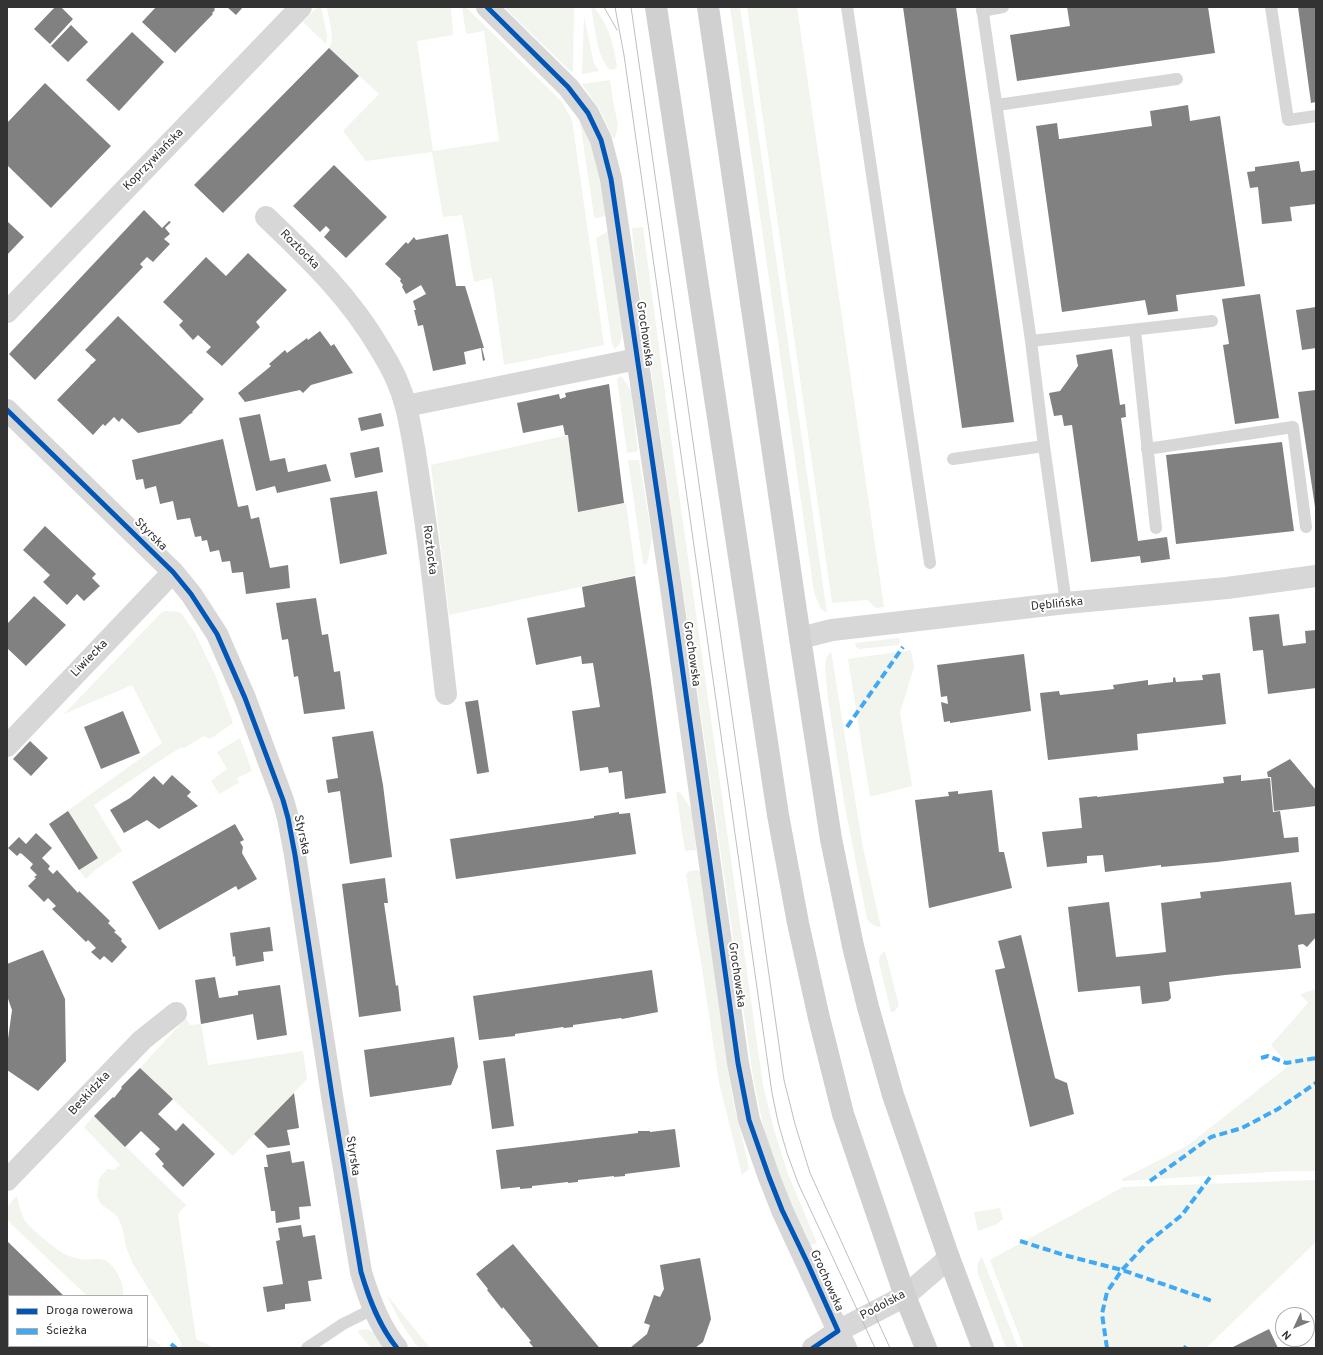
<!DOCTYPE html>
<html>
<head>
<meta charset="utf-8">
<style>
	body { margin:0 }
	#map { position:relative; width:1323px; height:1355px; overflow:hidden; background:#fff; font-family:Overpass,sans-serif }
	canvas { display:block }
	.frame { position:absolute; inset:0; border:8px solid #333; pointer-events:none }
	.legend { position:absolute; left:8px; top:1295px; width:140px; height:52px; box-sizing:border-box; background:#fff; border:1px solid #adadad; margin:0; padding:5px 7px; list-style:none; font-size:12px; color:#333 }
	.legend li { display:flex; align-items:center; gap:8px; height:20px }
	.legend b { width:20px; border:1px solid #adadad }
	.north { position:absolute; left:1275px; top:1307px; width:40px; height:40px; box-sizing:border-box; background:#fff; border:1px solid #adadad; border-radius:50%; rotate:226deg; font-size:11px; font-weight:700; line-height:16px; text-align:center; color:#333 }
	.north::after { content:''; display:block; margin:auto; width:14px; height:18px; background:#7a7a7a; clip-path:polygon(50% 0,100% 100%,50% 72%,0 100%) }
</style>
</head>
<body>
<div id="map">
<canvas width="1323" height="1355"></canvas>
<div class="frame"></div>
<ul class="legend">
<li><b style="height:5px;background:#0057b8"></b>Droga rowerowa</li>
<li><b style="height:5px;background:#3fa9f5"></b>Ścieżka</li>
</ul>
<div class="north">N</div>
</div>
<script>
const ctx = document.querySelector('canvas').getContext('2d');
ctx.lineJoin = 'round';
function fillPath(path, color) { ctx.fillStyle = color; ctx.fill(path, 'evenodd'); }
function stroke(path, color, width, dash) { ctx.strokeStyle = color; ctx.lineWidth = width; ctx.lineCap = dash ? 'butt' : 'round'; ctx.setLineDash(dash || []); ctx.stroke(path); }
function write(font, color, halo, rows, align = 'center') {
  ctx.font = font + ' Overpass,sans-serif'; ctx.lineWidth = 4; ctx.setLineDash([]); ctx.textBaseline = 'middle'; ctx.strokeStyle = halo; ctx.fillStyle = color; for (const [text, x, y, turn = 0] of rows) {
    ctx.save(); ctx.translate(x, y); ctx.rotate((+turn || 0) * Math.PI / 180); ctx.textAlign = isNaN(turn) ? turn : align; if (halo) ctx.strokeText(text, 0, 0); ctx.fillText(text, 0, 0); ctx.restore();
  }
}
fillPath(new Path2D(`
	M319,7H321L327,35L326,44L303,22L313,11Z
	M327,7H451L453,35L417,41L433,151L499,141L484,31L466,34L462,7H466L562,102L572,120L604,345L504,365L492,278L474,282L462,215L443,217L432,152L366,161L343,131L379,94L329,48C336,40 328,17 327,7Z
	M504,7H574L573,71L571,72Z
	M591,7H594C609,25 614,45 617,68L610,70C596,56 595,26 591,7Z
	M730,7H740L827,613L820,608L814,592Z
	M747,7H797L884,607L876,608L867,600L832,603Z
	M584,16L594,64L599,71L582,74Z
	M610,80L613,101L618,125L615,139L613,138L600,110L582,84Z
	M580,122C599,149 601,185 606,216L596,218L594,216Z
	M643,227L672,445L763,1085L774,1130L788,1174L817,1243L811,1245L789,1199L765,1135L753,1076L635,260L632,228Z
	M609,231L622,330C622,338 621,344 615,349L612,344L596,238Z
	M620,376L623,378L631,391L638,451L627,453L617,379Z
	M568,435L579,512L626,503L636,575L449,615L431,465Z
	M628,460H639L652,537L647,564H643Z
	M166,611L178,612L182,614L195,633L216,677L233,723L210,739L204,736L184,748L182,747L170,754L94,805L122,851L95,870L86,879L79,870L49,824L162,743L132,685L64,714L162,612Z
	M899,638L900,643L898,645L859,649L856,647L855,643Z
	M911,650L914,667L900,713L912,786L870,797L848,659Z
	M831,651L863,848L881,927C875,927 871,924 867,919L844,802L828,699L825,669L826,659Z
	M240,738L252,771L237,778L239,783L219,794L211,781L227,769L217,752Z
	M676,792L681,793L693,813L696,850L685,851Z
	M698,870L701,873C711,943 719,1013 730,1082C734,1112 744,1140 749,1169L742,1175L719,1083L702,968L686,874L690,871Z
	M885,951L899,1006L894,1012H891L879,963C879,958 880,954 885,951Z
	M1316,988V1171H1288L1122,1181V1179L1187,1146L1287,1067L1286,1063L1271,1045L1308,1003L1300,994L1313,990Z
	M186,1018L190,1025L201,1024L208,1065L303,1051L307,1079L233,1156L140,1068Z
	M94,1116L186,1205L178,1214L196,1339L214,1348H178L181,1347V1342L133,1264L126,1247L122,1226L117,1216L101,1204L97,1196L99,1179L107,1169L114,1170L120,1165L84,1127Z
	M1316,1180V1242L1206,1348H1024L990,1260L1123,1187Z
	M17,1196C19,1203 20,1211 23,1217C26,1226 56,1249 64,1254C69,1256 74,1258 79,1259C87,1261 96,1257 104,1260C115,1264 125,1285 123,1296H87L7,1220V1207Z
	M1000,1208L1003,1219L997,1224L978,1231L974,1212Z
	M982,1257L1018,1348H1006L978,1274C977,1267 977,1262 982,1257Z
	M387,1295L430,1348H419C405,1331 396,1315 387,1295Z
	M366,1329L375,1333L388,1348H371L357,1331Z
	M147,1337L155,1341L163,1348H113L116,1346H147Z`), '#f1f5ed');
fillPath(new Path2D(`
	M55,7H61L73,19L50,44L34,29Z
	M156,7H216L214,9L215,10L212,13L213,14L175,53L142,22Z
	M227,7H243L236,15Z
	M903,7H956L1014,422L962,428Z
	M1067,7H1208L1215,53L1017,81L1010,35L1070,26Z
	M1298,7H1316V102L1311,103Z
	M71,25L88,42L68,62L51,46Z
	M132,32L164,62L119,111L86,80Z
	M329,48L359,76L223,213L194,185Z
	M45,83L111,146L51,208L7,165V123Z
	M1188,105L1190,121L1220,116L1245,286L1176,295L1178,311L1148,315L1145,300L1062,312L1036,126L1057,123L1059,139H1060L1152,126L1150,111Z
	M1299,161L1301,172L1316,170V204L1290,207L1292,221L1262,224L1258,187L1250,188L1247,172L1255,171V167Z
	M334,165L387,217L346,258L324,237L330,230L326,226L320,232L293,206Z
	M144,210L162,228L169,221L171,222L165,228L170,234L164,239L170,244L153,262L147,257L140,264L143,267L35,380L9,354Z
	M7,221L24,237L7,255Z
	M448,234L456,286H465L484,348H482L485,360L483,361L481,348L464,352L466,364L433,371L423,325L418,326L414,310H416L413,301L426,294L421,285L406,294L402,287L403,285L400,281L401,279L385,264L406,242L408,244L414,237L416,240Z
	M248,253L287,290L256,322L260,327L222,366L206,352L211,347L198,335L193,340L179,325L183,321L163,302L206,257L226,276Z
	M1260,294L1279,418L1235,424L1223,345L1229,344L1222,299Z
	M1316,307V348L1302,350L1296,310Z
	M118,316L204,399L192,412L193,413L190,414L180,424L138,433L122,418L119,422L114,417L105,426L103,424L93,435L57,400L90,366L91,364H92L96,360L85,350Z
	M320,331L331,346L334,344L353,373L311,385L303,393L300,390L245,402L238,393L271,366L269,364L285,350L287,353L307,338L308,340Z
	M1112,349L1120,405L1125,404L1126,417L1121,418L1138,541L1167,537L1170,559L1141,563L1140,556L1091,562L1072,425L1064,426L1062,415L1054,416L1049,393L1060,391L1078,366L1076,355Z
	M609,384L624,503L578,512L568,435H565L563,425L523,433L517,403L559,394L560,399L566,397L565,393Z
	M1316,390V507H1315L1298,392Z
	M381,413L384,426L361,431L358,418Z
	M260,414L270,461L285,458L288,472L326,464L331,481L277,493L275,486L256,491L239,418Z
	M223,439L238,507L248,505L251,519L259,517L270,568L288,565L290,588L246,594L243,572L232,573L230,561L222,562L219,550L210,552L207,540L202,541L201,536L195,537L190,518L177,520L173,501L160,504L156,486L145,489L143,479L136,480L132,460Z
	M1282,442L1294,531L1176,544L1166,455Z
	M379,447L383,472L355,478L350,453Z
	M377,491L387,554L340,564L330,498Z
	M45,526L96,574L92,578L100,586L84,601L77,594L67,605L43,582L50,575L23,550Z
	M635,576L650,675L666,793L625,799L622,771L609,773L608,767L580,771L572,711L600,707L593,663L582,664L581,656L536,665L527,618L585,607L582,587Z
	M34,596L66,625L26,666L7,648V624Z
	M316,598L322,635L328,634L334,672L340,671L345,709L304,714L298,676L294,677L288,639L282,640L276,603Z
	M1279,614L1283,646L1306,643L1305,631L1316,630V688L1268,694L1263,650L1253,651L1249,617Z
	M1024,654L1031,711L950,723V721L944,722L941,702L948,704L947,696L941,697L937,665Z
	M1220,673L1226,724L1137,734L1138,750L1048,760L1040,693L1059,691L1060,695L1114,689L1113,685L1148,680V685L1173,682V678L1175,677L1176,682L1203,680L1202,675Z
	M478,700L489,772L477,774L465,702Z
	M123,711L140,753L101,769L84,727Z
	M373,731L383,785L392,857L350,864L340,791L328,793L326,780L338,778L332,737Z
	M30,741L48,758L31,776L13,759Z
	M1290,759L1316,790V806L1274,811L1271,777H1268L1267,772Z
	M172,775L191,792L187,796L198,806L159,829L147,820L124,833L110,810L130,798L154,776L163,785Z
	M1241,775V781L1270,778L1273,812L1280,811L1284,838L1298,837L1299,852L1217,862L1161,867V865L1105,872L1103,855L1087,856V863L1047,867L1042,832L1082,828L1079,798L1097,796V797L1224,783L1223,777Z
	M992,790L999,852H1004L1012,888L929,908L915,800L949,796L948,792L958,791V794Z
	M68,811L98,858L79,870L49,824Z
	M619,812V814L630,813L636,854L456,879L450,839L594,818V816Z
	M235,824L244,840L240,842L243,847L242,853L257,879L238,890L236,886L159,930L132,882Z
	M36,833L52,848L42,858L50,866L48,869L53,874L57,870L78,893L79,891L110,921L108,923L116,931L114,932L122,939L121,941L127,947L112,963L104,956L100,960L91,952L96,948L88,940L86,942L52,909L56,906L48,898L44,902L28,886L36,878L34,877L37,875L30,868L33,864L22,854L20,853L17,856L8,848L19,837L26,844Z
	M385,878L388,903H384L396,986L398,985L401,1011L359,1017L342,884Z
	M1291,882L1295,915L1316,913V937L1307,947L1303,944L1298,945L1301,968L1225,975L1169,982L1171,998L1168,1001L1142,1004L1140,986L1078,992L1068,907L1109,902L1116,957L1148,954L1166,952L1161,903L1201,898L1200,892Z
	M270,927L273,951L263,952L264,961L236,966L235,956L233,957L230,933Z
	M1021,935L1055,1078L1067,1083L1074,1114L1030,1127L995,970L1005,968L998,941Z
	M43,950L65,999L66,1061L38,1091L7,1070V1046L12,1010L7,996V964Z
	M652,970L658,1012L622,1019L621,1018L573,1025V1027L564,1028L563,1027L515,1034V1036L479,1040L473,996Z
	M215,977L219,998L238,995V991L280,985L287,1035L257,1040L253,1014L201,1024L195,980Z
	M454,1037L458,1067L451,1085L370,1097L364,1050Z
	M505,1058L514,1126L492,1129L483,1061Z
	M140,1068L173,1099L158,1114L176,1131L183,1123L215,1154L183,1187L162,1166L164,1164L155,1154L160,1149L141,1131L125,1147L94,1116L113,1097L114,1098L122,1088L121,1087Z
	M294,1093L299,1128L287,1130L290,1145L268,1148L254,1134Z
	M675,1129L680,1167L625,1174V1176L614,1177V1176L578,1180V1182L568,1183V1182L532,1186V1188L520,1189V1187L501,1189L496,1150L638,1133V1131H650V1132Z
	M290,1151L292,1163L304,1161L311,1206L299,1207L300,1219L276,1223L275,1211H271L264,1167H268L266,1155Z
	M301,1225L303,1237L315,1235L322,1279L308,1281L311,1301L285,1304V1309L267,1312L263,1287L283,1284L276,1241L280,1240L278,1228Z
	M7,1241L64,1296H9V1298L7,1297Z
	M513,1244L598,1346L599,1348H534L529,1342L531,1341L503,1307L502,1309L487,1290L488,1289L476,1274Z
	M700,1258L711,1319L703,1342L695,1348H630L647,1334L650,1325L644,1323L654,1295L660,1297L664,1289L660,1265Z
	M1269,1329L1278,1348H1231Z
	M7,1335L9,1337V1346H19L21,1348H7Z`), '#818181');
stroke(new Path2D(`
	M847,7L930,563
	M982,7L1031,341L1044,446L1066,603
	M1271,7L1288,120L1316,116
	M982,11L1003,7
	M997,105L1177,79
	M1135,330L1156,528
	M1031,341L1212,321
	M1147,449L1293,427L1306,527
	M953,459L1044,446
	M307,1348L343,1324L373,1309`), '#d7d7d7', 12);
stroke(new Path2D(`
	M487,7L568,87L588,113L601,140L611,179L671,588L738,1063L749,1120L769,1177L782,1210L846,1348
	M266,217C309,258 350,297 380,349C391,366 401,387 406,407C413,435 417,465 421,493C432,560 438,627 446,694
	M7,312L301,7
	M406,406L637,359
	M7,410L173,572L191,594L217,634L245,698L283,800L288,818L295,855L332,1096L361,1272C369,1299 379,1326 397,1348
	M800,638L832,630L1066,603L1227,588L1316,576
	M7,746L173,572
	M7,1180L142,1040L176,1013
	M813,1348L838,1331L905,1296L949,1258`), '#d7d7d7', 22);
stroke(new Path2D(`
	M656,7L778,815L798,923L819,1018L843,1114L905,1296L926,1348
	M708,7L800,638L831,839L853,946L868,1007L893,1095L949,1258L983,1348`), '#d0d0d0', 22);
stroke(new Path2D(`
	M604,7L617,30
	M615,7L624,55L772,1093L778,1122L787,1153L798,1183L875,1348
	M631,7L784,1080L795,1124L810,1173L890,1348`), '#bebebe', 1);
stroke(new Path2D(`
	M847,727L903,647
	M1261,1058L1268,1056L1286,1063L1316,1058
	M1150,1181L1211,1137L1242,1128L1278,1109L1316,1083
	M1020,1241L1064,1255L1122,1270L1212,1301
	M171,1344L176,1348
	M1107,1348L1102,1314L1107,1292L1122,1270L1147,1243L1182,1215L1211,1176
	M1185,1348L1186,1346`), '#3fa9f5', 4, [8, 4]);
stroke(new Path2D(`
	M487,7L568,87L588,113L601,140L611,179L671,588L738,1063L749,1120L769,1177L782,1210L807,1262L838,1331L813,1348
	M7,410L173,572L191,594L217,634L245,698L283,800L288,818L295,855L332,1096L361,1272C369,1299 379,1326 397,1348`), '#0057b8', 5);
write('12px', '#333', '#fff', [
	["Koprzywiańska",154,160,-46],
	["Roztocka",299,250,45],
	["Grochowska",644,334,82],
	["Styrska",150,535,45],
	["Roztocka",429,550,83],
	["Dęblińska",1057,605,-6],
	["Grochowska",691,654,82],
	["Liwiecka",90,659,-46],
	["Styrska",301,835,78],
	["Grochowska",736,975,82],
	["Beskidzka",90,1094,-47],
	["Styrska",352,1156,81],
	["Grochowska",826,1281,66],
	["Podolska",883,1306,-28]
]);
</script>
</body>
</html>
